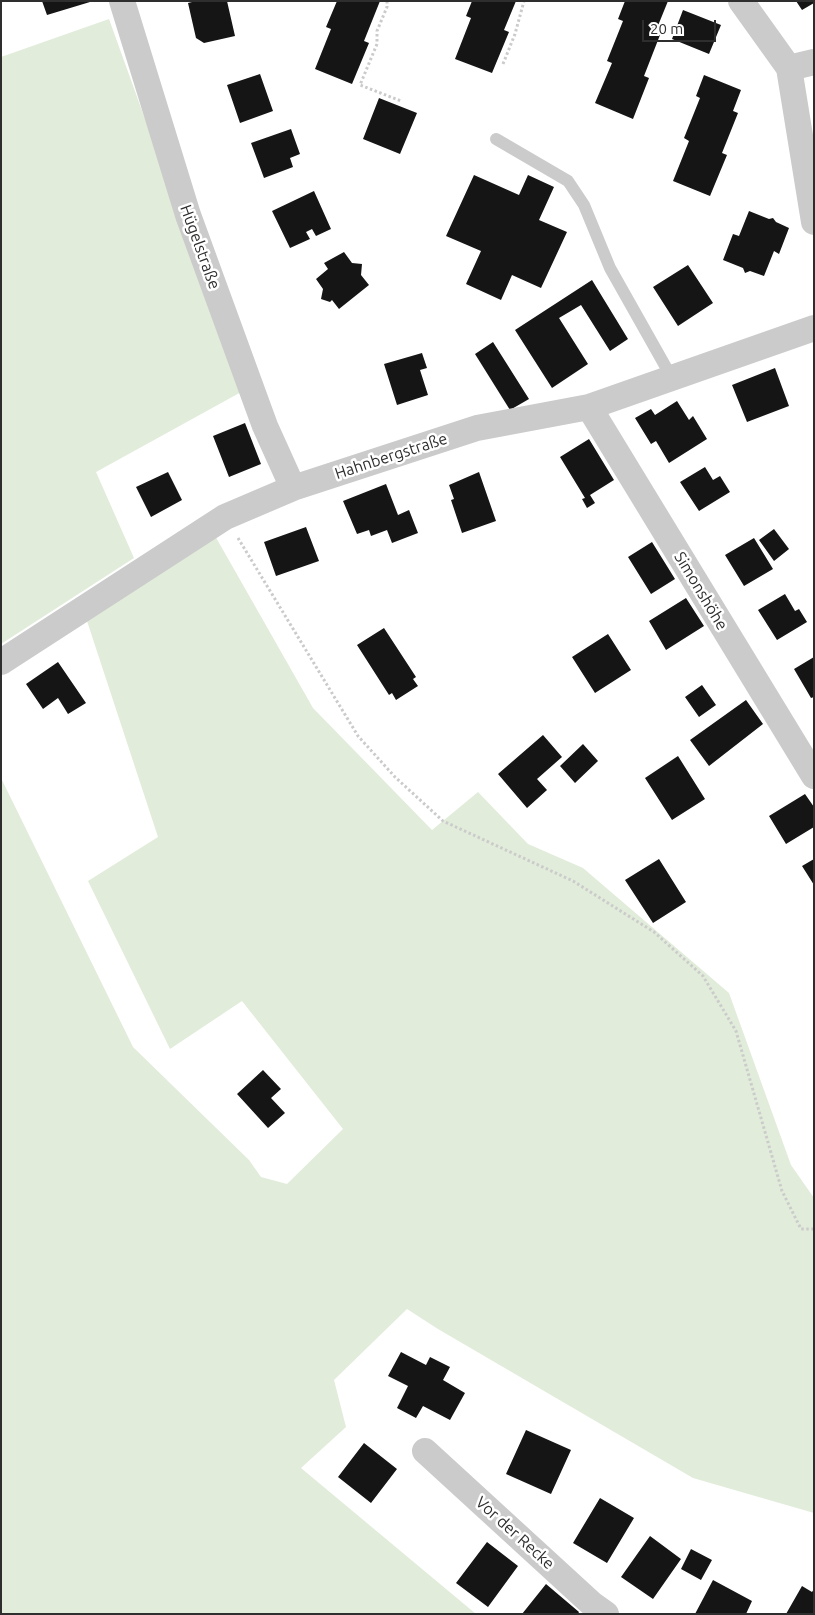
<!DOCTYPE html>
<html>
<head>
<meta charset="utf-8">
<style>
	body { margin:0 }
	#map { position:relative; width:815px; height:1615px; overflow:hidden; background:#fff; font-family:Ubuntu,sans-serif }
	canvas { display:block }
	.frame { position:absolute; inset:0; border:2px solid #2e2e2e; pointer-events:none }
	.scale { position:absolute; left:642px; top:20px; width:74px; height:22px; box-sizing:border-box; border:2px solid #2e2e2e; border-top:0; padding-left:6px; font-size:15px; line-height:18px; white-space:nowrap; color:#2e2e2e; -webkit-text-stroke:4px #fff; paint-order:stroke }
</style>
</head>
<body>
<div id="map">
<canvas width="815" height="1615"></canvas>
<div class="frame"></div>
<div class="scale">20 m</div>
</div>
<script>
const ctx = document.querySelector('canvas').getContext('2d');
ctx.lineJoin = 'round';
function fillPath(path, color) { ctx.fillStyle = color; ctx.fill(path, 'evenodd'); }
function stroke(path, color, width, dash) { ctx.strokeStyle = color; ctx.lineWidth = width; ctx.lineCap = dash ? 'butt' : 'round'; ctx.setLineDash(dash || []); ctx.stroke(path); }
function write(font, color, halo, rows, align = 'center') {
  ctx.font = font + ' Ubuntu,sans-serif'; ctx.lineWidth = 5; ctx.setLineDash([]); ctx.textBaseline = 'middle'; ctx.strokeStyle = halo; ctx.fillStyle = color; for (const [text, x, y, turn = 0] of rows) {
    ctx.save(); ctx.translate(x, y); ctx.rotate((+turn || 0) * Math.PI / 180); ctx.textAlign = isNaN(turn) ? turn : align; if (halo) ctx.strokeText(text, 0, 0); ctx.fillText(text, 0, 0); ctx.restore();
  }
}
fillPath(new Path2D(`
	M109,19L243,391L96,472L134,558L1,644V57Z
	M214,534L313,708L432,830L478,792L528,844L583,868L729,993L791,1165L814,1198V1513L693,1478L438,1329L407,1309L334,1380L346,1427L301,1468L476,1614H1V778L133,1047L249,1160L261,1177L287,1184L343,1129L242,1001L170,1049L88,881L158,837L87,621Z`), '#e1ecda');
fillPath(new Path2D(`
	M42,1H90V2L47,15Z
	M196,1H227L235,36L204,43L196,38L188,3Z
	M337,1H380L364,41L369,43L352,84L315,69L331,29L326,27Z
	M472,1H516L504,30L509,32L492,73L455,59L471,18L466,16Z
	M625,1H668L655,33L660,35L644,76L649,78L633,119L595,103L612,63L607,61L623,21L618,19Z
	M796,1H814V3L802,10Z
	M683,10L721,25L709,54L672,39Z
	M260,74L273,111L240,123L227,85Z
	M704,75L741,90L733,111L738,113L722,153L727,155L710,196L673,181L689,141L684,138L700,98L696,96Z
	M379,98L417,113L400,154L363,139Z
	M291,129L300,154L290,158L293,167L264,178L251,143Z
	M474,175L519,195L528,175L554,187L539,220L567,232L541,288L512,275L501,300L466,284L481,251L446,236Z
	M314,191L331,229L316,236L312,229L306,232L310,239L290,248L272,211Z
	M749,211L769,219L773,218L776,222L789,228L779,254L774,251L764,276L750,271L745,273L743,268L723,260L733,234L739,236Z
	M344,252L352,263L362,264L361,275L369,285L339,309L332,300L330,302L321,299L323,289L316,279L328,269L324,263Z
	M688,265L713,303L678,326L653,287Z
	M592,280L628,339L610,351L581,305L559,318L588,364L552,388L515,330Z
	M493,342L529,399L510,410L475,354Z
	M422,353L427,368L420,370L428,395L397,405L384,364Z
	M775,368L789,406L747,422L732,385Z
	M677,401L689,420L693,416L707,439L669,463L656,441L651,444L635,418L651,409L655,415Z
	M245,423L261,464L229,477L213,436Z
	M589,439L614,480L590,495L595,503L587,508L582,499L585,498L560,457Z
	M705,467L713,480L720,476L730,492L699,511L680,482Z
	M168,472L182,500L151,517L136,487Z
	M479,472L496,521L462,533L451,500L454,499L449,485Z
	M386,484L398,515L409,510L418,533L392,543L387,530L371,536L369,530L357,534L343,501Z
	M306,527L319,561L276,576L264,542Z
	M774,529L789,549L774,561L759,540Z
	M754,538L773,569L744,586L725,555Z
	M652,542L675,579L651,594L628,557Z
	M785,594L795,611L799,609L807,622L777,640L758,610Z
	M686,598L704,626L666,650L649,621Z
	M384,628L416,677L413,679L418,686L396,700L392,693L389,695L357,645Z
	M608,634L631,670L595,693L572,657Z
	M814,657V697L811,698L794,669Z
	M58,662L86,703L68,714L58,698L43,709L26,684Z
	M702,685L716,705L699,717L685,697Z
	M746,700L763,724L709,766L690,740Z
	M543,735L562,757L537,779L547,790L527,808L498,774Z
	M583,744L598,761L575,783L560,766Z
	M678,756L705,799L672,820L645,778Z
	M805,794L814,807V827L786,844L769,816Z
	M659,859L686,902L653,923L625,880Z
	M814,859V885L802,866Z
	M263,1070L281,1089L271,1098L285,1113L268,1128L237,1094Z
	M401,1352L426,1365L430,1357L450,1367L443,1380L465,1393L450,1420L423,1406L416,1418L397,1408L408,1386L388,1376Z
	M526,1430L571,1450L551,1494L506,1474Z
	M364,1443L397,1469L371,1503L338,1477Z
	M600,1498L634,1518L607,1563L573,1543Z
	M650,1536L681,1559L653,1599L621,1577Z
	M487,1542L518,1566L488,1607L456,1583Z
	M691,1549L712,1560L701,1580L681,1569Z
	M713,1580L752,1601L746,1614H695Z
	M546,1584L579,1612L578,1614H522Z
	M802,1586L812,1592L814,1589V1614H786Z`), '#151515');
stroke(new Path2D(`
	M387,1V7L377,31V44L360,85L401,101
	M503,64L515,34L524,1
	M238,538L358,736L395,777L443,821L573,881L654,932L703,976L736,1031L782,1191L801,1229H814`), '#cbcbcb', 3, [2.5, 2.5]);
stroke(new Path2D(`
	M496,139L568,181L584,205L610,268L672,378`), '#cbcbcb', 12);
stroke(new Path2D(`
	M122,1L188,215L265,426L293,488
	M741,1L789,68L814,222
	M789,68L814,62
	M589,407L814,776
	M1,662L225,517L293,488L477,428L589,407L814,328
	M425,1451L592,1604L606,1614`), '#cbcbcb', 26);
write('16px', '#2e2e2e', '#fff', [
	["Hügelstraße",200,247,70],
	["Hahnbergstraße",391,456,-18],
	["Simonshöhe",701,591,59],
	["Vor der Recke",515,1533,42]
]);
</script>
</body>
</html>
